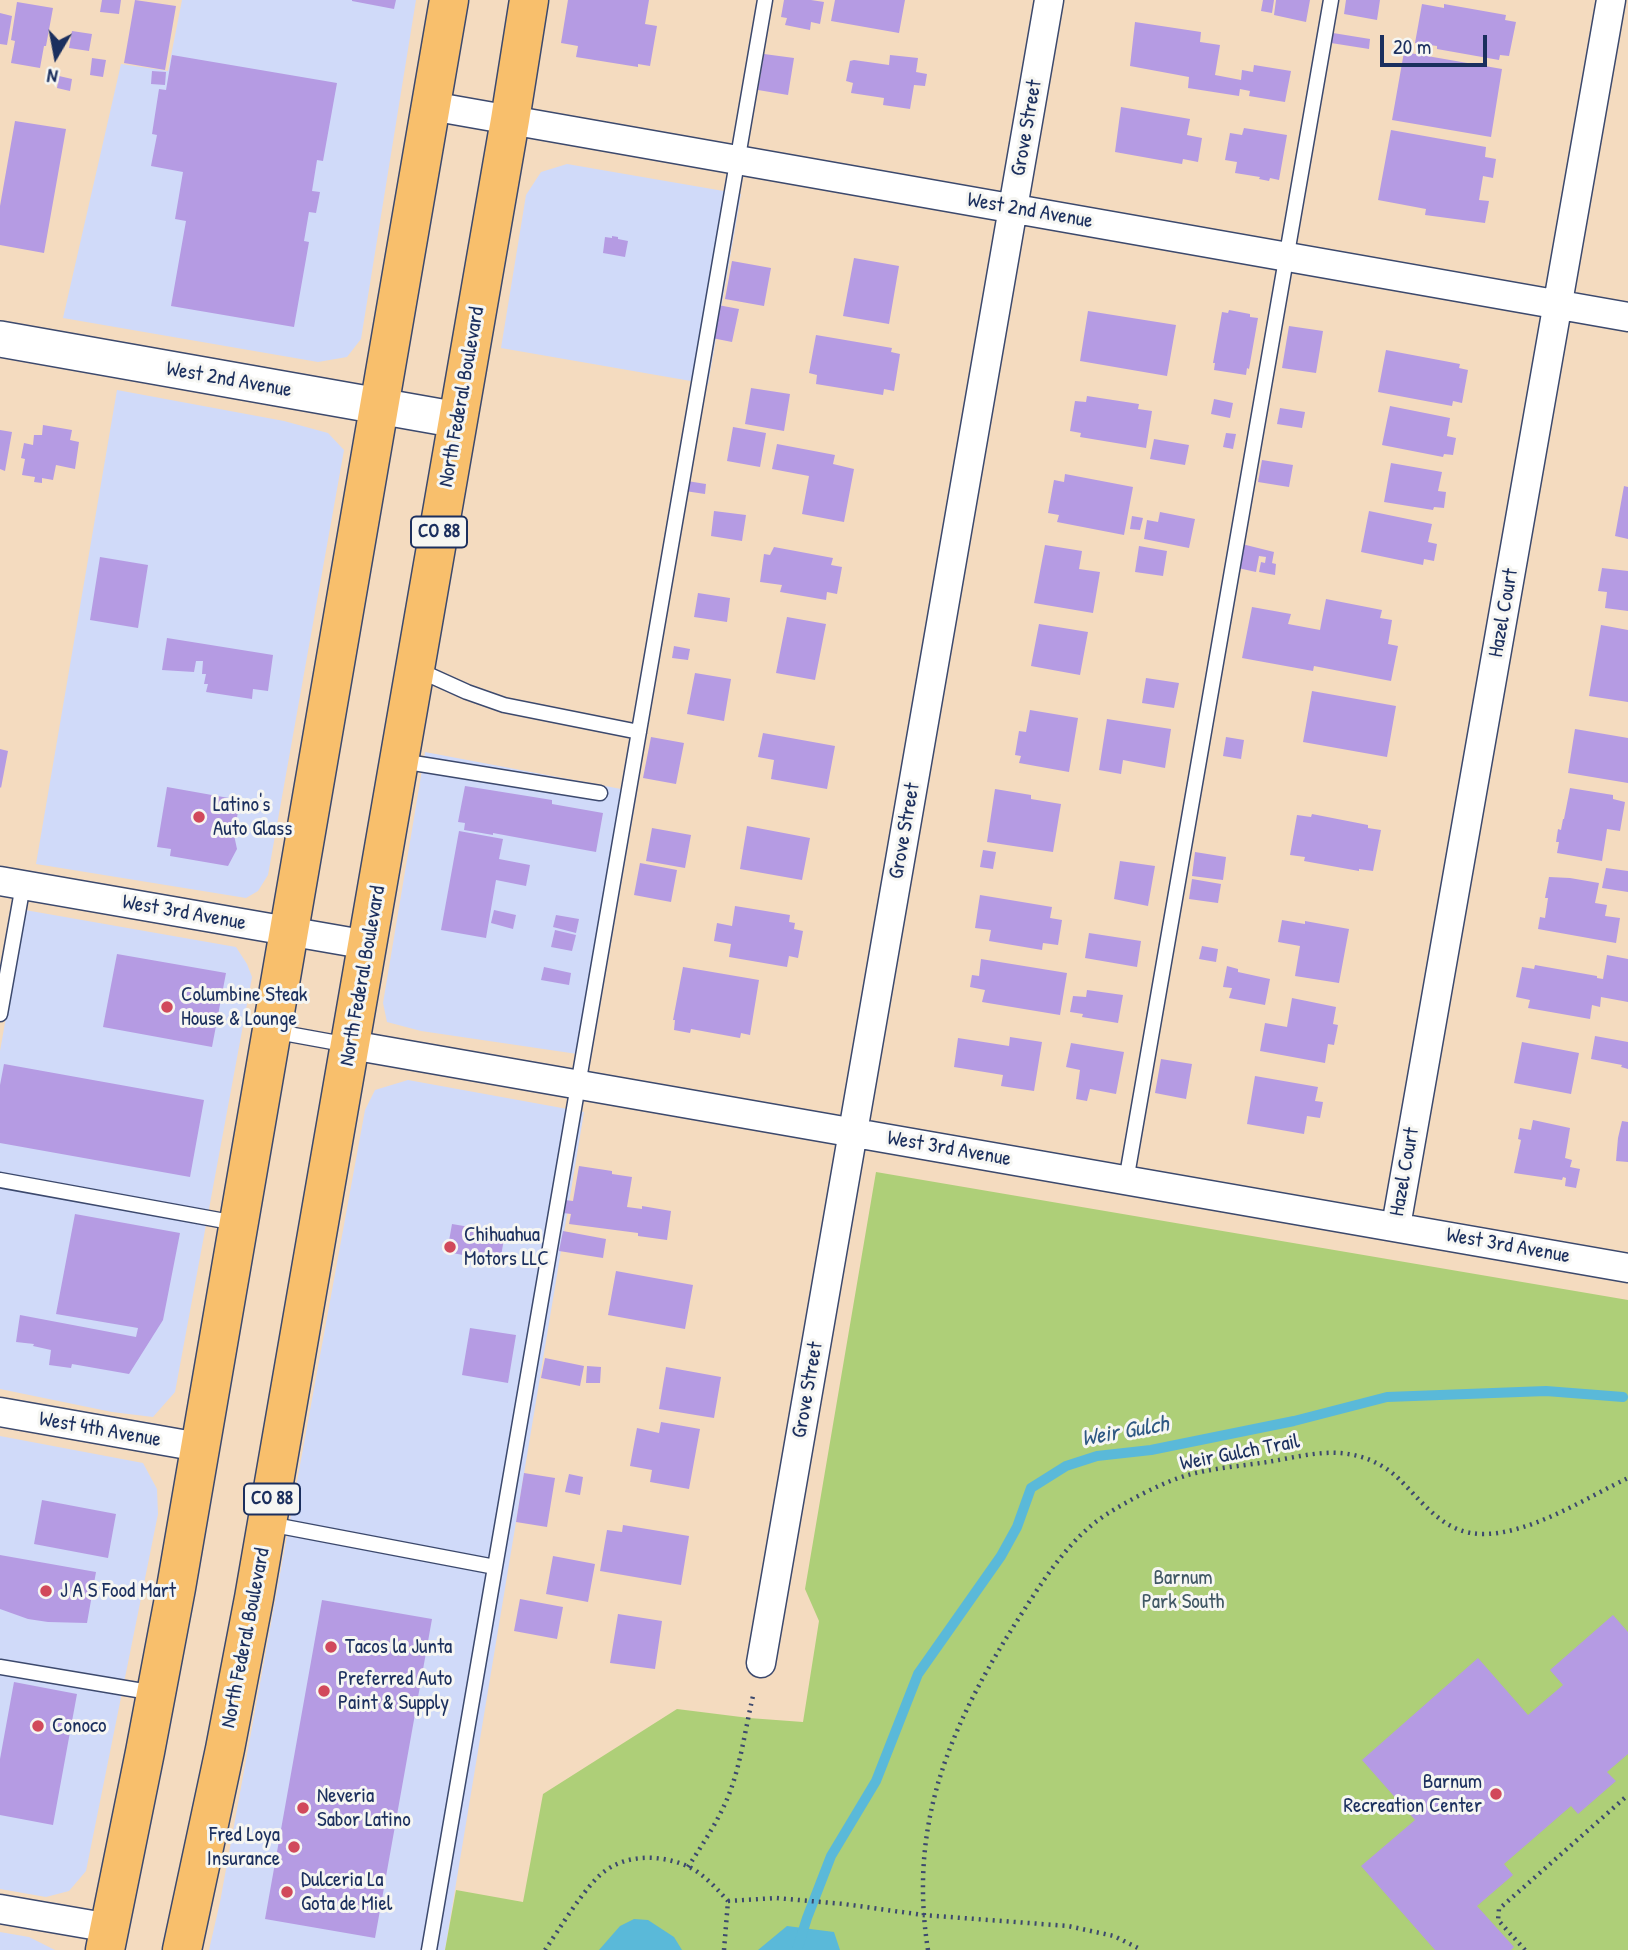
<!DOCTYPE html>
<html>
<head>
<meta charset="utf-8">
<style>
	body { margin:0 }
	#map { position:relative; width:1628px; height:1950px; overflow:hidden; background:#f4dbbf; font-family:"Patrick Hand",sans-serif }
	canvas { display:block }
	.north { position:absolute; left:21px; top:21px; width:70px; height:70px; -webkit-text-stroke:5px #f6f6f2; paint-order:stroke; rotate:190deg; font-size:19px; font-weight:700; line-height:28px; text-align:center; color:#1b2f5e }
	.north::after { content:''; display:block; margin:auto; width:24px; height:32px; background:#1b2f5e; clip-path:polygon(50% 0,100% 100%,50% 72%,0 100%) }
	.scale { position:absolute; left:1380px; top:35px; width:107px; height:32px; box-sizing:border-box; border:4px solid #1b2f5e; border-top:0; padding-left:9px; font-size:21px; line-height:24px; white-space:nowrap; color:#1b2f5e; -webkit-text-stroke:5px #f6f6f2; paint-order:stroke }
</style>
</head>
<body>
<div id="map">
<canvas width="1628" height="1950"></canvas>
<div class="north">N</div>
<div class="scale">20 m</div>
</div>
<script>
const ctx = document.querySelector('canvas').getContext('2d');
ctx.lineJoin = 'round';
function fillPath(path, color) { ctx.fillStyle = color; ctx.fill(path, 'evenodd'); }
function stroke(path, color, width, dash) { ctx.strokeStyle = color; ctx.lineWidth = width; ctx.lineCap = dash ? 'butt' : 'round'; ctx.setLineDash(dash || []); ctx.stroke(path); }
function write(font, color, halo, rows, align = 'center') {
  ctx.font = font + ' "Patrick Hand",sans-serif'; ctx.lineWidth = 6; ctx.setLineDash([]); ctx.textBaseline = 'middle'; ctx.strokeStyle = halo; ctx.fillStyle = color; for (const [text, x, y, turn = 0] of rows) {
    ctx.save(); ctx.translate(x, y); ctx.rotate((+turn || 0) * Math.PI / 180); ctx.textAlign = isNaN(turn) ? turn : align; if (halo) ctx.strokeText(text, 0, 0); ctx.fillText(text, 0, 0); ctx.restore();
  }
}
fillPath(new Path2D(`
	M182,0H416L361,339L347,357L318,362L63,318L121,64L168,71Z
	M567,164L741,194L708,384L501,348L526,195L541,172Z
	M117,390L284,421L328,433L344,450L268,875L258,891L246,898L36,864Z
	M425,752L637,792L591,1056L421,1031L387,1022L383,1003Z
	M25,910L236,947L247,964L252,977L175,1392L153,1417L112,1412L0,1389V1051Z
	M408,1080L584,1112L445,1950H209L220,1902L365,1110L375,1090Z
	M0,1436L143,1463L157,1489L158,1514L86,1871L69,1891L46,1897L0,1889Z
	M0,1932L29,1937L55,1950H0Z`), '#d0daf9');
fillPath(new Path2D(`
	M876,1172L1628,1300V1950H445L456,1890L523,1902L543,1794L677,1709L749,1718L803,1722L819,1621L805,1589Z`), '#aecf78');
fillPath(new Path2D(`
	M634,1919L648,1920L674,1937L682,1950H599L620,1926Z
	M787,1926L834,1932L840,1950H758Z`), '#5ab9d9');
stroke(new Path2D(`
	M797,1950L807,1918L831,1856L876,1781L918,1674L1001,1556L1017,1527L1031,1488L1066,1466L1097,1456L1151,1450L1294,1421L1387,1397L1546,1391L1623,1397`), '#5ab9d9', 10);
fillPath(new Path2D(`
	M102,0H121L119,14L100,12Z
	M135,0L176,6L165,70L124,63Z
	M352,0H396L394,9L352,1Z
	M568,0H649L645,24L657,26L650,66L638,64V67L576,57L578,46L561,43Z
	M784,0H811L824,2L820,24L811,22L810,30L785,25L787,18L781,17Z
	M835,0H905L899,33L831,21Z
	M1263,0H1274L1272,13L1261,11Z
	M1276,0H1310L1306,22L1274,15Z
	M1346,0H1380L1377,20L1344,14Z
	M17,2L53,8L46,46H44L40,68L11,63L15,41L11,40Z
	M1422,4L1444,8V4L1506,15L1505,20L1516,22L1509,56L1500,55L1499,60L1437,49V46L1415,43Z
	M0,13L12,16L7,45L0,44Z
	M1135,22L1201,32L1200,42L1220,45L1215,75L1241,80L1242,70L1253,72L1254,65L1291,71L1285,102L1249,96L1250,91L1240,89L1239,96L1188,88L1189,77L1130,66Z
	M72,31L92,34L89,51L69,48Z
	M1333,33L1370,39L1369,49L1331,43Z
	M1404,52L1502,69L1491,137L1392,120Z
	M764,54L794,58L788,95L758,90Z
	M172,55L337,83L323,161L317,160L312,191L320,192L316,213L309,212L304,241L309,242L294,327L171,306L186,221L175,219L183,172L151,166L157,135L152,134L159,89L166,90Z
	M890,55L918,58L916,72L927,74L925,86L914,85L910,109L883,105L884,98L851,93L853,83L846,81L850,61L854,60L889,65Z
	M92,58L106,60L103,77L90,75Z
	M152,71L166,72L165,85L151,84Z
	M59,76L72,79L70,91L57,88Z
	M1121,107L1190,119L1187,135L1202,138L1198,162L1183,159L1182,164L1115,152Z
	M15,121L66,129L44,253L0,245V206Z
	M1244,128L1287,135L1279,180L1270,178L1269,181L1259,179L1260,177L1235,173L1237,162L1225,160L1230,133L1242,135Z
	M1391,130L1486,147L1485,157L1496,159L1493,178L1483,176L1479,200L1489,201L1485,223L1425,215L1426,209L1378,200Z
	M612,236L618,237V239L628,241L625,257L603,253L605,237L612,238Z
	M854,258L899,266L889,324L843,316Z
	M732,261L771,268L764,306L725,299Z
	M718,305L739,309L732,342L712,338Z
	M1229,310L1250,314V317L1258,318L1249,369L1247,368L1246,375L1214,370L1215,363H1213L1222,312L1228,313Z
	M1088,311L1176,325L1167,376L1080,361Z
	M1289,326L1323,331L1316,373L1282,368Z
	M816,335L892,348L891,352L900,354L894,391L884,389L883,395L816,384L817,375L809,373Z
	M1386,350L1460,364L1459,368L1468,370L1462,403L1453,401L1452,406L1378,392Z
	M751,388L790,394L784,431L745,424Z
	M1087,396L1139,404L1138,409L1152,411L1146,448L1080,437L1081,433L1070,431L1075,401L1086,402Z
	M1214,399L1233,403L1230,418L1211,414Z
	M1390,406L1450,418L1447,436L1456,438L1453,455L1444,454L1443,457L1382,445Z
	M1280,408L1305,412L1302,428L1277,424Z
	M43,425L72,430L70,440L79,442L75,469L56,465L53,480L42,478V483L34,482L35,477L22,475L25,459L21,458L24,443L33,445L34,435H42Z
	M733,427L766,433L760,467L727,461Z
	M0,430L12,432L5,471L0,469Z
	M1226,433L1236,434L1233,449L1223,447Z
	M1154,439L1189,445L1185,465L1150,459Z
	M777,444L835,455L833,464L854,469L844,522L802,514L809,476L772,469Z
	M1262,460L1293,465L1289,487L1258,482Z
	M1391,463L1442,472L1438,491L1446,492L1444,508L1434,507L1433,510L1384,502Z
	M1065,474L1133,487L1124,535L1057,522L1059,515L1048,513L1054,480L1064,482Z
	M687,481L706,484L705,494L685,491Z
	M1624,486L1628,487V539L1615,536Z
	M714,511L746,515L742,541L711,536Z
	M1369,511L1432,524L1428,542L1437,544L1434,561L1424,559L1423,565L1361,552Z
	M1160,512L1195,519L1189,548L1144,539L1147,520L1158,522Z
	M1132,516L1143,518L1140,530L1130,529Z
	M1242,544L1274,552L1272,563L1276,564L1275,575L1259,572L1261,562L1265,563L1266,557L1259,556L1256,572L1238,568Z
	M1045,545L1082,551L1079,569L1100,572L1093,613L1034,603Z
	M1139,546L1167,551L1163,576L1135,572Z
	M774,547L833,558L831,565L842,567L837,594L827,592L826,600L780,592L782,585L760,582L764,554L770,555Z
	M100,557L148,565L138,628L90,620Z
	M1602,568L1628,571V611L1605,608L1607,592L1598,591Z
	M698,593L730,598L727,622L694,617Z
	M1326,599L1382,610L1380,618L1392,620L1388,644L1398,646L1391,681L1314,666L1313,671L1242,658L1252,607L1291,614L1288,624L1320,630Z
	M787,617L826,624L815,680L776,673Z
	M1039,624L1088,632L1080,675L1031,666Z
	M1601,625L1628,630V702L1589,696Z
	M167,638L273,655L268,691L253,689L252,699L206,692L208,684H204L206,674H202L203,661H196L194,672L162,670Z
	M674,646L690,649L688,660L672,658Z
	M695,673L731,679L724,721L687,714Z
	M1146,678L1179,683L1174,708L1142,703Z
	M1312,691L1396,706L1387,757L1303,742Z
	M1030,710L1078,718L1069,772L1019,763L1021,756L1015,755L1019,731L1026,732Z
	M1107,719L1171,729L1165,768L1123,760L1121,774L1099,770Z
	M1575,729L1628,738V783L1568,773Z
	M763,733L835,746L827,789L771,779L774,760L758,757Z
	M651,737L684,743L676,784L643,778Z
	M1226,737L1244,740L1241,759L1223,756Z
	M0,749L8,751L1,788L0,787Z
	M465,786L552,800V804L603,813L596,852L493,833V835L464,830L465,823L458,822Z
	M167,787L240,800L234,835L237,849L228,866L170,856L171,849L157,847Z
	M1570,788L1613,795V799L1625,802L1620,831L1607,829L1602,861L1557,853L1559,842H1556L1558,829L1561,830L1563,819H1564Z
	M995,789L1031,795V799L1061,804L1053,852L987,842Z
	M1312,814L1368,825V828L1381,830L1373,871L1359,869V871L1304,861L1305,857L1290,855L1297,815L1311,817Z
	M747,826L810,838L802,880L740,869Z
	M652,828L691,835L685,868L646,861Z
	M459,831L503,839L499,859L530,865L526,886L496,880L486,938L441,930Z
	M983,850L996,852L993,869L980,867Z
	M1195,852L1226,857L1223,880L1192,876Z
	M1120,861L1155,866L1148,906L1114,899Z
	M640,863L677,870L671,902L634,895Z
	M1606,868L1628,871V892L1602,888Z
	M1549,877L1570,878L1599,883L1595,903L1607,905L1605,916L1620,918L1616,943L1538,929L1540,917L1545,918L1548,898H1545Z
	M1192,879L1221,884L1218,903L1189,899Z
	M980,895L1052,907L1050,918L1062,920L1058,945L1043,943L1042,950L989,941L991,930L975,928Z
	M735,906L790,915L789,922L795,923L794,929L803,931L798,958L789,956L787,967L729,957L731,944L714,941L717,923L732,926Z
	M494,910L516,915L513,929L491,923Z
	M556,915L579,919L576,933L553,927Z
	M1282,920L1305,924V921L1349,929L1339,983L1295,976L1300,946L1278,942Z
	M555,930L576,935L572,951L551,947Z
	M1089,933L1141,941L1137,967L1085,958Z
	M1202,946L1218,949L1216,962L1199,959Z
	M117,954L226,973L212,1047L103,1027Z
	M1607,955L1628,959V1002L1601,997L1600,1007L1592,1005L1590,1019L1528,1008L1530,1000L1516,997L1522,967L1534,969L1535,965L1597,976V978L1603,979Z
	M981,959L1067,973L1060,1015L982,1002L985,990L970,987L972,975L979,976Z
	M1227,966L1238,969V972L1270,979L1265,1005L1229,998L1232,988L1223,987Z
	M544,967L571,973L569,985L541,980Z
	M683,967L759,980L750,1035L741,1033L740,1038L691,1029L690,1033L674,1030L675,1020H673Z
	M1087,990L1123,995L1118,1023L1082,1017L1083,1014L1070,1012L1073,996L1086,997Z
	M1292,998L1336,1007L1333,1024L1338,1025L1334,1045L1328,1044L1325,1063L1260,1051L1265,1023L1287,1027Z
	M1595,1036L1628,1042V1069L1621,1067L1622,1065L1591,1059Z
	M1010,1037L1042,1042L1034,1091L1001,1086L1003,1075L954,1067L958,1038L1009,1046Z
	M1522,1042L1579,1053L1571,1094L1514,1083Z
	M1071,1043L1124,1052L1116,1094L1090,1089L1087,1101L1076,1099L1080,1070L1066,1067Z
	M1161,1059L1192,1064L1186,1099L1155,1093Z
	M4,1064L204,1100L190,1177L0,1143V1085Z
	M1255,1076L1318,1087L1315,1101L1323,1102L1320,1118L1307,1116L1304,1134L1247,1124Z
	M1533,1120L1570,1128L1565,1158L1572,1160L1570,1167L1580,1169L1576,1188L1565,1186L1566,1178L1563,1177L1562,1180L1514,1173L1521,1140L1518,1139L1520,1128L1531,1130Z
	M1622,1121L1628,1122V1162L1616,1161L1618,1138Z
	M579,1166L612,1171V1174L632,1177L627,1207L642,1209V1206L671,1211L667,1240L638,1236V1233L569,1224L571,1214L563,1213L565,1200L573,1201Z
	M75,1214L180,1233L163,1320L129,1374L72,1364L71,1368L49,1365L51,1350L33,1346L34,1344L16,1342L20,1315L136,1337L138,1328L56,1314Z
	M452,1224L505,1233L500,1262L447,1252Z
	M563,1231L606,1239L603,1258L559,1251Z
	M616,1271L693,1285L685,1329L608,1315Z
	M470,1328L516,1335L508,1383L462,1375Z
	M545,1358L584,1366L580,1386L541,1378Z
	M587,1366L601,1367L600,1383H586Z
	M666,1367L721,1377L714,1418L659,1409Z
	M661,1422L700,1429L689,1489L650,1482L652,1470L630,1466L637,1428L659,1433Z
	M524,1473L555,1478L547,1527L516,1522Z
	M569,1474L583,1477L580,1495L565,1492Z
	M42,1500L116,1514L108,1558L34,1544Z
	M623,1525L689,1536L681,1585L600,1571L607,1530L622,1532Z
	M0,1555L96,1572L87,1623L48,1622L28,1619L0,1609Z
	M553,1556L595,1564L588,1602L546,1594Z
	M520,1599L563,1607L557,1639L514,1631Z
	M322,1600L432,1619L375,1938L265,1919Z
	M618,1614L662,1621L655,1669L610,1663Z
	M1613,1615L1628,1632V1754L1607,1772L1616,1781L1578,1814L1571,1806L1504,1864L1513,1875L1477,1906L1514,1947L1511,1950H1435L1361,1866L1415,1820L1362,1760L1478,1658L1528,1715L1563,1685L1550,1670Z
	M14,1682L77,1694L53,1825L0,1815V1759Z`), '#b59be3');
const service = new Path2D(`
	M416,669L467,692L504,705L639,732
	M401,761L600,793
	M0,1014L23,885
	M272,1031L349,1045
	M0,1180L236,1223
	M1126,1181L1331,0
	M269,1524L495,1567
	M0,1667L155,1693
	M429,1950L765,0`);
const minor = new Path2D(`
	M431,106L1628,317
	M0,881L368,945
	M351,1045L1628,1268
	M1396,1226L1611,0
	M0,1412L199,1447
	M761,1663L1049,0
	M0,1909L110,1928`);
const tertiary = new Path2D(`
	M0,339L458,420`);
const primary = new Path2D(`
	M105,1950L145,1752L176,1588L449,0
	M182,1950L225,1749L254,1598L510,120L529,0`);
stroke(service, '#3c496d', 17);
stroke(minor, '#3c496d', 31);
stroke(tertiary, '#3c496d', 38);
stroke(primary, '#3c496d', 41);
stroke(new Path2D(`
	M688,1867C704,1842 721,1817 731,1789C742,1758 746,1724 754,1692
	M728,1901L776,1898L844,1904L923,1915L1068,1926L1114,1936L1142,1950
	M545,1950C560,1928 578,1898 596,1879C619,1854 657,1853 687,1866C703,1873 716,1888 728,1901L724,1950
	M928,1950C907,1818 954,1718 1024,1610C1046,1576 1071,1537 1107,1514C1129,1500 1163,1482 1188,1475C1213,1468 1242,1466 1267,1462C1286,1459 1306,1454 1325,1453C1352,1451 1379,1460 1398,1478C1424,1503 1444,1535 1485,1534C1532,1533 1586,1498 1628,1478
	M1525,1950L1498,1920L1499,1909L1628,1795`), '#3c496d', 4.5, [2, 5]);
stroke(service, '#fff', 14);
stroke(minor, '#fff', 28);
stroke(tertiary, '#fff', 35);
stroke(primary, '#f8bf6c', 38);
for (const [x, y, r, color] of [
	[199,817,7,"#d1495b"],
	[167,1007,7,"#d1495b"],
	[450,1247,7,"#d1495b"],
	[46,1591,7,"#d1495b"],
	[331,1647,7,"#d1495b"],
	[324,1691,7,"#d1495b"],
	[38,1726,7,"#d1495b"],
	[1496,1794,7,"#d1495b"],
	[303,1808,7,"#d1495b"],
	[294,1847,7,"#d1495b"],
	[287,1892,7,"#d1495b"]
]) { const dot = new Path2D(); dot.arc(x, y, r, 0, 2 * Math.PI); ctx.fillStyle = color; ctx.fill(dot); stroke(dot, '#f6f6f2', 2.5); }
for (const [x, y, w] of [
	[439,532,56],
	[272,1499,56]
]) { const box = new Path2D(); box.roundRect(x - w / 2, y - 15.5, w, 31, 5); ctx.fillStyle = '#f6f6f2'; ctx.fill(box); stroke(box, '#1b2f5e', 2); }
write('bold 19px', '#1b2f5e', null, [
	["CO 88",439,532],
	["CO 88",272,1499]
]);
write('21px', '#1b2f5e', '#f6f6f2', [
	["Grove Street",1027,128,-80],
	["West 2nd Avenue",1030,211,10],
	["West 2nd Avenue",229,380,10],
	["North Federal Boulevard",462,397,-80],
	["Hazel Court",1504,613,-80],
	["Grove Street",905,831,-80],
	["West 3rd Avenue",184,913,10],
	["North Federal Boulevard",363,976,-80],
	["West 3rd Avenue",949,1149,10],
	["Hazel Court",1405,1172,-80],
	["West 3rd Avenue",1508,1246,10],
	["Grove Street",808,1390,-80],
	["West 4th Avenue",100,1430,10],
	["Weir Gulch Trail",1240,1453,-11],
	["North Federal Boulevard",246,1638,-79]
]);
write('21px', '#1b2f5e', '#f6f6f2', [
	["Latino's",213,805],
	["Auto Glass",213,829],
	["Columbine Steak",181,995],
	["House & Lounge",181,1019],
	["Chihuahua",464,1235],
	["Motors LLC",464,1259],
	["J A S Food Mart",60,1591],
	["Tacos la Junta",345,1647],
	["Preferred Auto",338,1679],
	["Paint & Supply",338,1703],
	["Conoco",52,1726],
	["Barnum",1482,1782,"right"],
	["Recreation Center",1482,1806,"right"],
	["Neveria",317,1796],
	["Sabor Latino",317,1820],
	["Fred Loya",280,1835,"right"],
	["Insurance",280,1859,"right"],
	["Dulceria La",301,1880],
	["Gota de Miel",301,1904]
], 'left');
write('21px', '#405764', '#f6f6f2', [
	["Barnum",1183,1578],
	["Park South",1183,1602]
]);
write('italic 23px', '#2e5883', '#f6f6f2', [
	["Weir Gulch",1125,1432,-10]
]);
</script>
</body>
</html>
